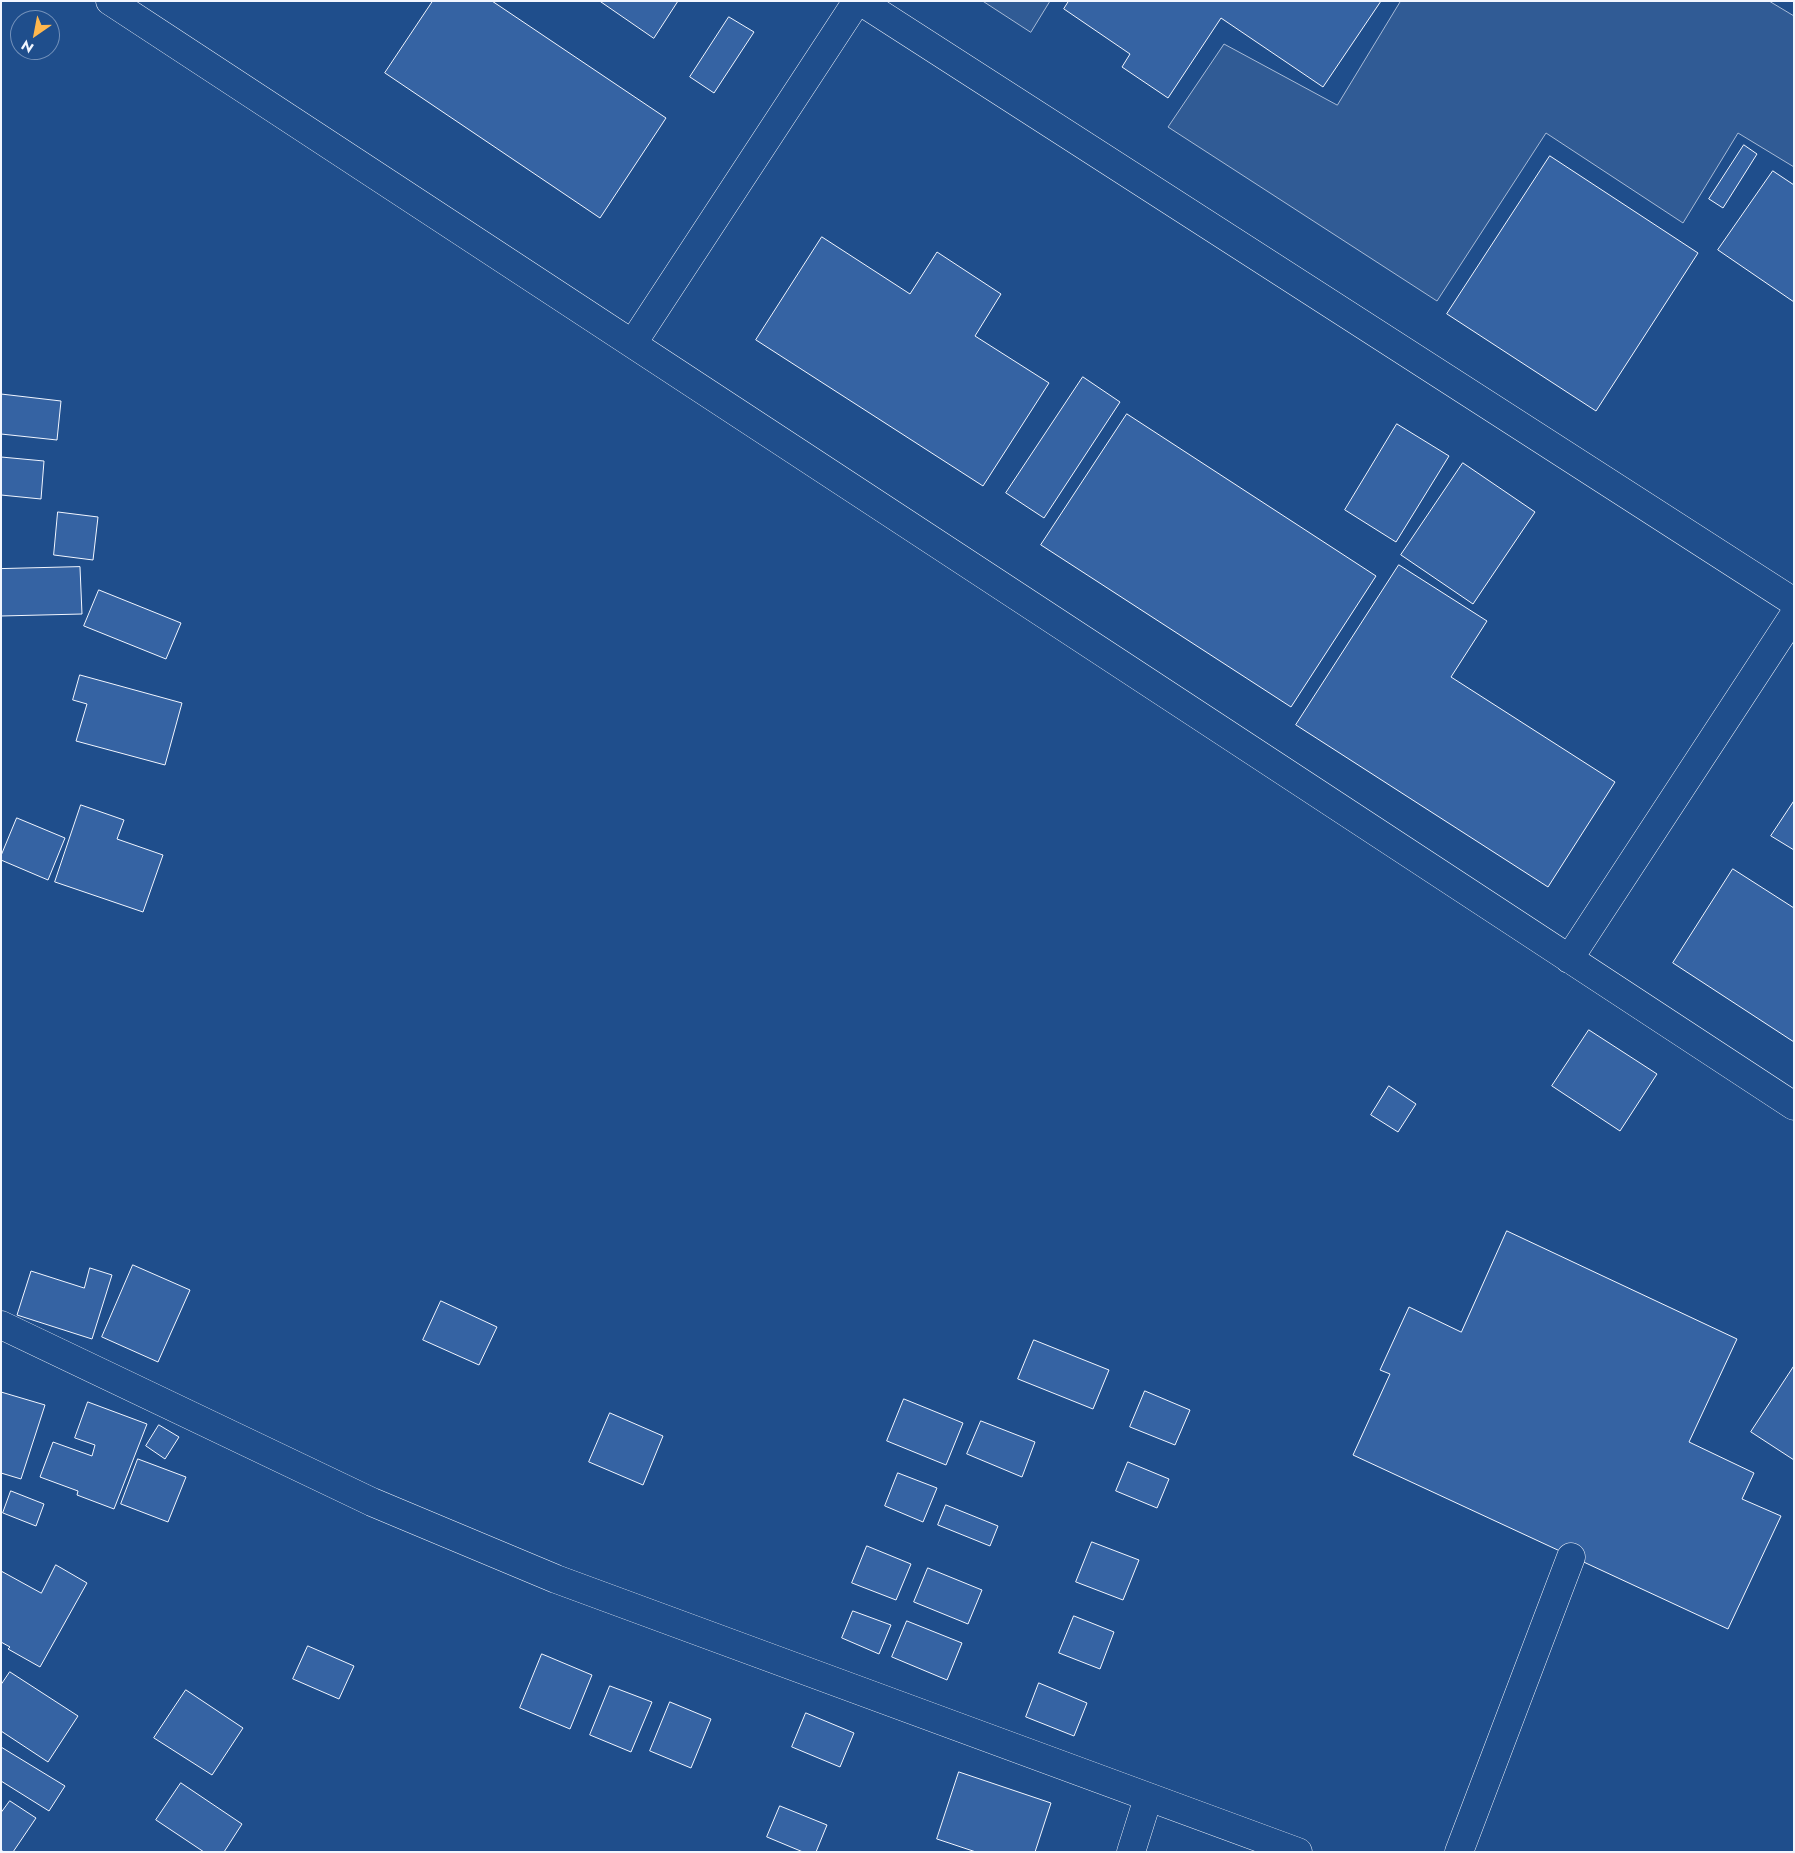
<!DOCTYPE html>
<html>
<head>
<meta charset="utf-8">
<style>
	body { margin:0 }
	#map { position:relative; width:1795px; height:1853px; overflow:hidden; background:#1f4e8c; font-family:Jost,sans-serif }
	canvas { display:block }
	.frame { position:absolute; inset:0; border:2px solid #f2f6ff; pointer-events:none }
	.north { position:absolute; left:10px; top:10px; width:50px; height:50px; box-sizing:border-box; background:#1f4e8c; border:1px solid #7391ba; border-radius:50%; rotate:213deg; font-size:14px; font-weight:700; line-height:20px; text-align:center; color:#f2f6ff }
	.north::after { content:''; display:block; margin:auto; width:18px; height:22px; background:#ffb74d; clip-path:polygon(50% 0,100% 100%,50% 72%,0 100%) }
</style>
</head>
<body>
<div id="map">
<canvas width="1795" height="1853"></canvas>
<div class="frame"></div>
<div class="north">N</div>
</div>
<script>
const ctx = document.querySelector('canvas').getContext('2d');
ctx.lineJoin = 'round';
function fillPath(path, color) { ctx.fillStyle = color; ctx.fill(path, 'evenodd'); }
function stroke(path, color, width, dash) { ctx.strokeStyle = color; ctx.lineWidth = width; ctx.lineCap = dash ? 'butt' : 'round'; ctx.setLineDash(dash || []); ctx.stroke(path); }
const parking = new Path2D(`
	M983,1H1050L1031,32Z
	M1401,1H1769L1794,16V167L1738,133L1683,223L1546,133L1437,301L1168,127L1224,44L1337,105Z`);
fillPath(parking, '#305b95');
stroke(parking, '#a8bbd7', 1);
const building = new Path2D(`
	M433,1H492L666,118L600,218L385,73Z
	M600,1H678L654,38Z
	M1069,1H1381L1323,87L1221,18L1168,98L1122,67L1130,54L1064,9Z
	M729,17L754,32L714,93L690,77Z
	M1744,145L1757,154L1723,208L1709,199Z
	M1550,156L1698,253L1596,411L1447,314Z
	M1773,171L1794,185V302L1718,250Z
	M822,237L910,294L937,252L1001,294L975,336L1049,383L983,486L756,340Z
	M1083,377L1120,402L1044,518L1006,493Z
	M1,394L61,401L57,440L1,434Z
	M1127,414L1376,576L1291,707L1041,545Z
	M1397,424L1449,456L1396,542L1345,510Z
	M1,457L44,461L41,499L1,495Z
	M1463,463L1535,512L1473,604L1401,555Z
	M58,512L98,517L93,560L54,555Z
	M1399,565L1487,621L1451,677L1615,782L1548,887L1296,725Z
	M80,567L82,614L1,616V569Z
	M99,590L181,623L166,659L84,626Z
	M80,675L182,703L165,765L76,741L87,704L73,700Z
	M1794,801V850L1771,836Z
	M81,805L124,820L117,839L163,855L143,912L55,882Z
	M17,818L65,838L48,880L1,860V856Z
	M1733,869L1794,908V1042L1673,963Z
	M1589,1030L1657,1074L1620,1131L1552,1086Z
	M1389,1086L1416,1104L1398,1132L1371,1115Z
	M1507,1231L1737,1339L1689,1442L1754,1473L1742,1499L1781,1516L1728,1629L1353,1455L1390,1374L1380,1370L1409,1307L1461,1332Z
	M133,1265L190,1290L158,1362L102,1337Z
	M90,1268L112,1275L92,1339L17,1315L31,1271L84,1288Z
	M441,1301L497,1327L479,1365L423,1340Z
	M1034,1340L1109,1370L1093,1409L1018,1379Z
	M1794,1366V1460L1751,1432Z
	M1145,1391L1190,1410L1175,1445L1130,1427Z
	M1,1392L45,1405L21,1479L1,1473Z
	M904,1399L963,1423L946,1465L887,1441Z
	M88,1402L147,1424L114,1509L77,1495L78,1491L40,1477L53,1442L92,1456L95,1445L75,1438Z
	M610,1413L663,1436L643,1485L589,1462Z
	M981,1421L1035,1442L1022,1477L967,1454Z
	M159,1425L179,1437L165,1459L146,1446Z
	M138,1459L186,1477L168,1522L121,1504Z
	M1128,1462L1169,1479L1157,1508L1116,1491Z
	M898,1473L937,1488L923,1522L885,1506Z
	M11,1491L44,1504L36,1526L3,1513Z
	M946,1505L998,1526L990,1546L938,1525Z
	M1092,1542L1139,1560L1123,1600L1076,1582Z
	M867,1546L911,1564L896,1600L852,1583Z
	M56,1565L87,1583L40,1667L8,1649L10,1647L1,1642V1571L41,1593Z
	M928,1568L982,1590L968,1624L914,1602Z
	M853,1611L891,1625L879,1654L842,1638Z
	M1074,1616L1114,1632L1100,1669L1059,1653Z
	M907,1621L962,1643L947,1680L892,1657Z
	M308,1646L354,1666L339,1699L293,1679Z
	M542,1654L592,1675L570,1729L520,1708Z
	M10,1672L78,1716L48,1762L1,1731V1685Z
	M1039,1683L1087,1703L1074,1736L1026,1717Z
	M610,1686L652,1702L631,1752L590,1735Z
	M186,1690L243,1728L212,1775L154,1738Z
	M670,1702L711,1719L691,1768L650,1751Z
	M806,1713L854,1733L840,1767L792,1747Z
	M1,1747L65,1786L49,1811L1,1781Z
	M959,1772L1051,1803L1035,1852H976L937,1839Z
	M181,1783L242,1824L224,1852H204L156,1820Z
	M10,1801L36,1818L13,1852H4L1,1850V1813Z
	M780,1806L827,1825L816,1852H803L767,1837Z`);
fillPath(building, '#3563a3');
stroke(building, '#f2f6ff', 1);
const street = new Path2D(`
	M1,1325L372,1502L556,1579L1298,1852
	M1131,1852L1148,1798
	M1459,1852L1571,1557`);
const secondary = new Path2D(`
	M110,1L1794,1106
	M860,1L1794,602
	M633,343L857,1
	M1569,959L1794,615`);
stroke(street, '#f2f6ff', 29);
stroke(secondary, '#f2f6ff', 29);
stroke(street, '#1f4e8c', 28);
stroke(secondary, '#1f4e8c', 28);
</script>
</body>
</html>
